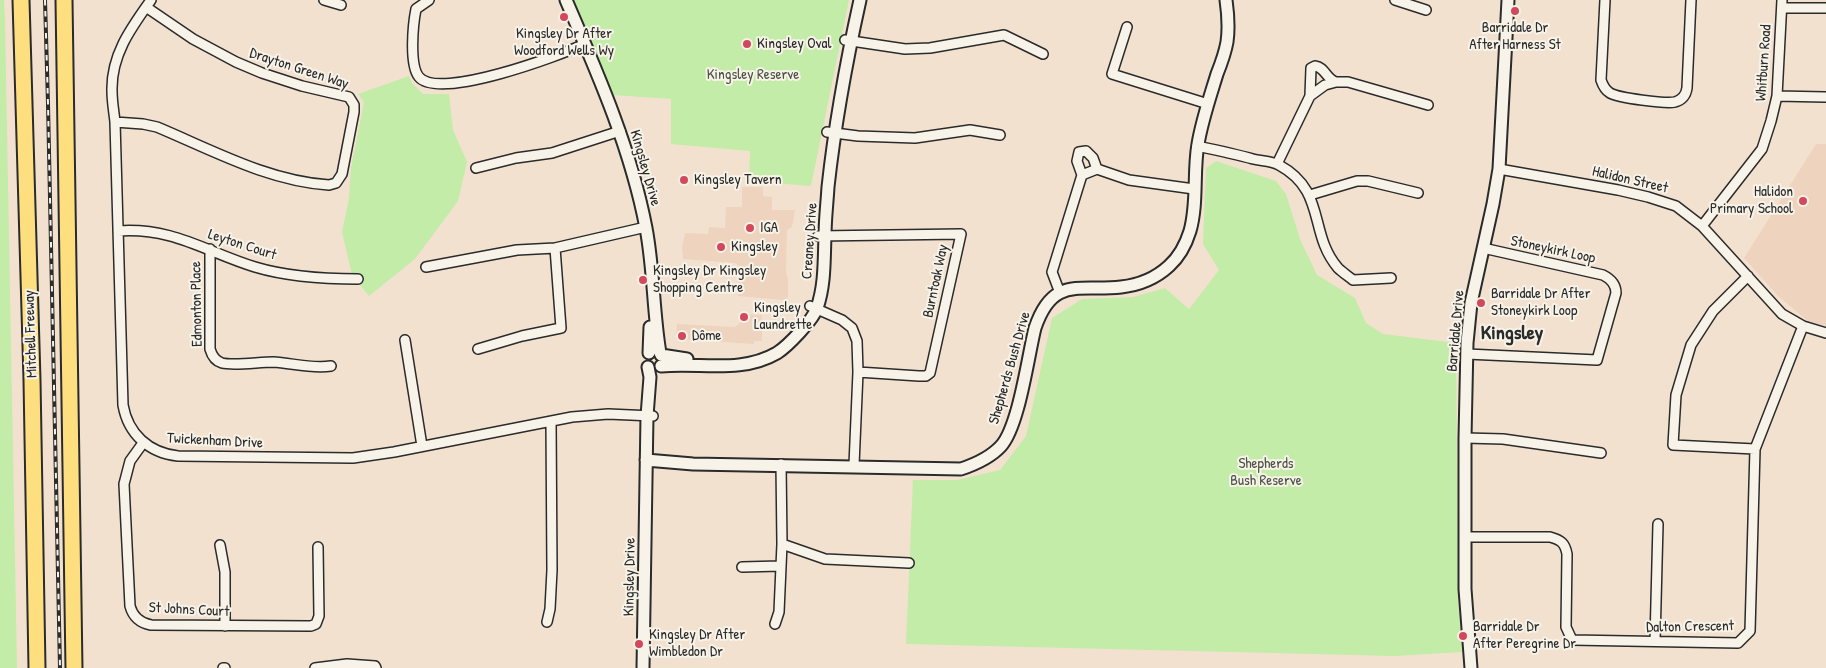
<!DOCTYPE html>
<html>
<head>
<meta charset="utf-8">
<style>
	body { margin:0 }
	canvas { display:block; background:#f2e1cf }
</style>
</head>
<body>
<canvas width="1826" height="668"></canvas>
<script>
const ctx = document.querySelector('canvas').getContext('2d');
ctx.lineJoin = 'round';
function fillPath(path, color) { ctx.fillStyle = color; ctx.fill(path, 'evenodd'); }
function stroke(path, color, width, dash) { ctx.strokeStyle = color; ctx.lineWidth = width; ctx.lineCap = dash ? 'butt' : 'round'; ctx.setLineDash(dash || []); ctx.stroke(path); }
function write(font, color, halo, rows, align = 'center') {
  ctx.font = font + ' "Patrick Hand",sans-serif'; ctx.lineWidth = 4; ctx.setLineDash([]); ctx.textBaseline = 'middle'; ctx.strokeStyle = halo; ctx.fillStyle = color; for (const [text, x, y, turn = 0] of rows) {
    ctx.save(); ctx.translate(x, y); ctx.rotate((+turn || 0) * Math.PI / 180); ctx.textAlign = isNaN(turn) ? turn : align; if (halo) ctx.strokeText(text, 0, 0); ctx.fillText(text, 0, 0); ctx.restore();
  }
}
fillPath(new Path2D(`
	M1816,144H1826V326L1809,322L1778,296L1744,258Z
	M742,187H763V196L772,197V210H795L792,227L787,230L786,272L788,279V297L784,300L738,296L739,266L735,263L683,259L682,247L685,233L708,234L709,227L725,228L726,207H742Z
	M741,314L762,315V341H754V344L676,339L677,324L735,327L740,323Z`), '#eed4be');
fillPath(new Path2D(`
	M0,0H4L5,22L17,668H0Z
	M573,0H849L811,186L749,181L750,151L671,144V99L612,95Z
	M409,76L412,83L423,94H449L453,130L467,162L458,201L415,259L369,296L352,275L342,232L349,198L351,168L364,102L358,94Z
	M1216,161L1276,181L1286,194L1300,239L1317,275L1355,298L1366,323L1383,334L1456,343L1458,598L1463,652L1394,656L906,644L913,480H957L1000,470L1026,436L1052,318L1082,299L1133,297L1165,288L1189,309L1219,270L1203,244L1206,168Z`), '#c3eca8');
const street = new Path2D(`
	M151,0C131,28 111,55 112,91C112,102 114,112 115,122L123,405C128,434 149,453 178,456L353,458L394,452L572,417L608,414L653,416
	M324,0L341,5
	M429,0L416,9C413,24 409,65 419,77C439,101 560,55 585,44
	M1395,0L1426,10
	M1605,0L1601,80C1603,86 1605,90 1610,93C1618,98 1666,104 1675,102C1682,100 1686,95 1687,88L1691,0
	M1782,8H1826
	M1127,27L1112,74L1208,104
	M845,40L905,49L930,48L1004,35L1043,54
	M1310,96L1311,68L1315,66C1325,67 1326,79 1336,82
	M1777,96L1825,97
	M115,122L143,124L157,127C212,150 268,181 329,185L336,183L342,174L354,112V105L349,97L302,86L262,73L236,62L193,39L146,7
	M827,132L858,136L915,138L970,130L1000,135
	M1197,146C1216,150 1235,154 1253,159C1261,161 1272,161 1279,165C1327,191 1308,233 1338,268C1342,272 1348,276 1353,280L1391,278
	M1277,164L1310,96L1325,85L1336,82H1348L1428,105
	M476,168L516,158L552,153L620,131
	M1499,169L1618,190L1648,197L1676,206L1702,226L1782,314L1803,326L1826,333
	M1082,175L1077,161L1079,152L1086,151L1093,158L1097,169
	M1310,195L1357,181H1368L1418,193
	M1702,226L1762,149L1771,121L1777,96L1782,0
	M118,231C173,227 206,252 255,267C285,276 327,279 358,279
	M818,236L961,234L930,373L926,376H919L858,372
	M210,249V349C212,356 215,361 222,363C234,366 259,362 273,362C292,363 311,369 331,366
	M426,267L517,250L555,248L646,227
	M1748,276L1713,311L1691,345L1676,395L1673,445L1755,449
	M1060,293L1052,272L1082,175L1097,169L1129,180L1194,189
	M810,306L842,320L852,328L857,341L858,372L854,465
	M405,340L422,446
	M478,349L522,336L561,328L555,248
	M1467,354L1597,360L1616,293C1616,284 1611,279 1603,275L1483,248
	M1465,438L1503,439L1601,453
	M143,443L130,461L124,484L130,606C133,617 140,623 151,625L311,626L316,624L319,616L318,547
	M1465,537H1550C1561,540 1565,543 1567,554L1566,627L1572,640L1738,643L1750,631L1755,449L1803,326
	M782,544L825,559L909,563
	M220,545L225,572V626
	M742,567L780,566
	M547,622L550,609L552,570L551,421
	M775,624L779,612L782,544L781,464
	M1655,641L1658,524
	M223,668H225
	M315,668L347,664L375,666L376,668`);
const secondary = new Path2D(`
	M566,0C598,74 631,149 646,228C654,270 653,312 660,353
	M649,353L650,327
	M661,355L687,359
	M661,366C700,362 741,374 777,353C788,346 813,320 817,308C825,285 824,261 825,236C825,220 827,204 828,187C835,123 846,63 860,0
	M646,460L693,464L961,469C976,464 990,458 1001,446C1019,426 1028,356 1035,328C1053,275 1080,292 1121,287C1139,285 1156,278 1169,266C1179,257 1186,244 1190,231C1198,203 1193,172 1198,144C1202,120 1210,97 1217,74C1221,64 1225,53 1227,42C1229,28 1228,14 1226,0
	M643,668L647,416L650,377L648,367
	M1471,668L1465,589V438L1467,343L1471,303L1493,204L1499,169L1508,0`);
const highway = new Path2D(`
	M21,0L32,380L37,668
	M64,0L74,668`);
stroke(street, '#2b2b2b', 12);
stroke(secondary, '#2b2b2b', 15);
stroke(highway, '#2b2b2b', 19);
stroke(street, '#f7f3e8', 9);
stroke(secondary, '#f7f3e8', 11);
stroke(highway, '#fedf80', 15);
const rail = new Path2D(`
	M45,0L48,104L60,668`);
stroke(rail, '#2b2b2b', 4);
stroke(rail, '#f7f3e8', 2, [5.5]);
for (const [x, y, r, color] of [
	[1515,11,5,"#d1495b"],
	[564,17,5,"#d1495b"],
	[747,44,5,"#d1495b"],
	[684,180,5,"#d1495b"],
	[1803,201,5,"#d1495b"],
	[750,228,5,"#d1495b"],
	[721,247,5,"#d1495b"],
	[643,280,5,"#d1495b"],
	[1481,303,5,"#d1495b"],
	[744,317,5,"#d1495b"],
	[682,336,5,"#d1495b"],
	[1463,636,5,"#d1495b"],
	[639,644,5,"#d1495b"]
]) { const dot = new Path2D(); dot.arc(x, y, r, 0, 2 * Math.PI); ctx.fillStyle = color; ctx.fill(dot); stroke(dot, '#f7f3e8', 2); }
write('15px', '#2b2b2b', '#f7f3e8', [
	["Barridale Dr",1515,28,"center"],
	["After Harness St",1515,45,"center"],
	["Kingsley Dr After",564,34,"center"],
	["Woodford Wells Wy",564,51,"center"],
	["Kingsley Oval",757,44],
	["Kingsley Tavern",694,180],
	["Halidon",1793,192,"right"],
	["Primary School",1793,209,"right"],
	["IGA",760,228],
	["Kingsley",731,247],
	["Kingsley Dr Kingsley",653,271],
	["Shopping Centre",653,288],
	["Barridale Dr After",1491,294],
	["Stoneykirk Loop",1491,311],
	["Kingsley",754,308],
	["Laundrette",754,325],
	["Dôme",692,336],
	["Barridale Dr",1473,627],
	["After Peregrine Dr",1473,644],
	["Kingsley Dr After",649,635],
	["Wimbledon Dr",649,652]
], 'left');
write('15px', '#2b2b2b', '#f7f3e8', [
	["Whitburn Road",1764,63,-86],
	["Drayton Green Way",299,69,18],
	["Kingsley Drive",645,168,74],
	["Halidon Street",1630,180,13],
	["Creaney Drive",810,241,-86],
	["Leyton Court",242,245,18],
	["Stoneykirk Loop",1553,250,12],
	["Burntoak Way",936,281,-78],
	["Edmonton Place",197,304,-91],
	["Barridale Drive",1456,331,-85],
	["Mitchell Freeway",31,334,-92],
	["Shepherds Bush Drive",1010,368,-74],
	["Twickenham Drive",215,441,3],
	["Kingsley Drive",630,577,-89],
	["St Johns Court",189,610,3],
	["Dalton Crescent",1690,627,-1]
]);
write('15px', '#495244', '#f7f3e8', [
	["Kingsley Reserve",753,75],
	["Shepherds",1266,464],
	["Bush Reserve",1266,481]
]);
write('bold 20px', '#2b2b2b', '#f7f3e8', [
	["Kingsley",1512,334]
]);
</script>
</body>
</html>
